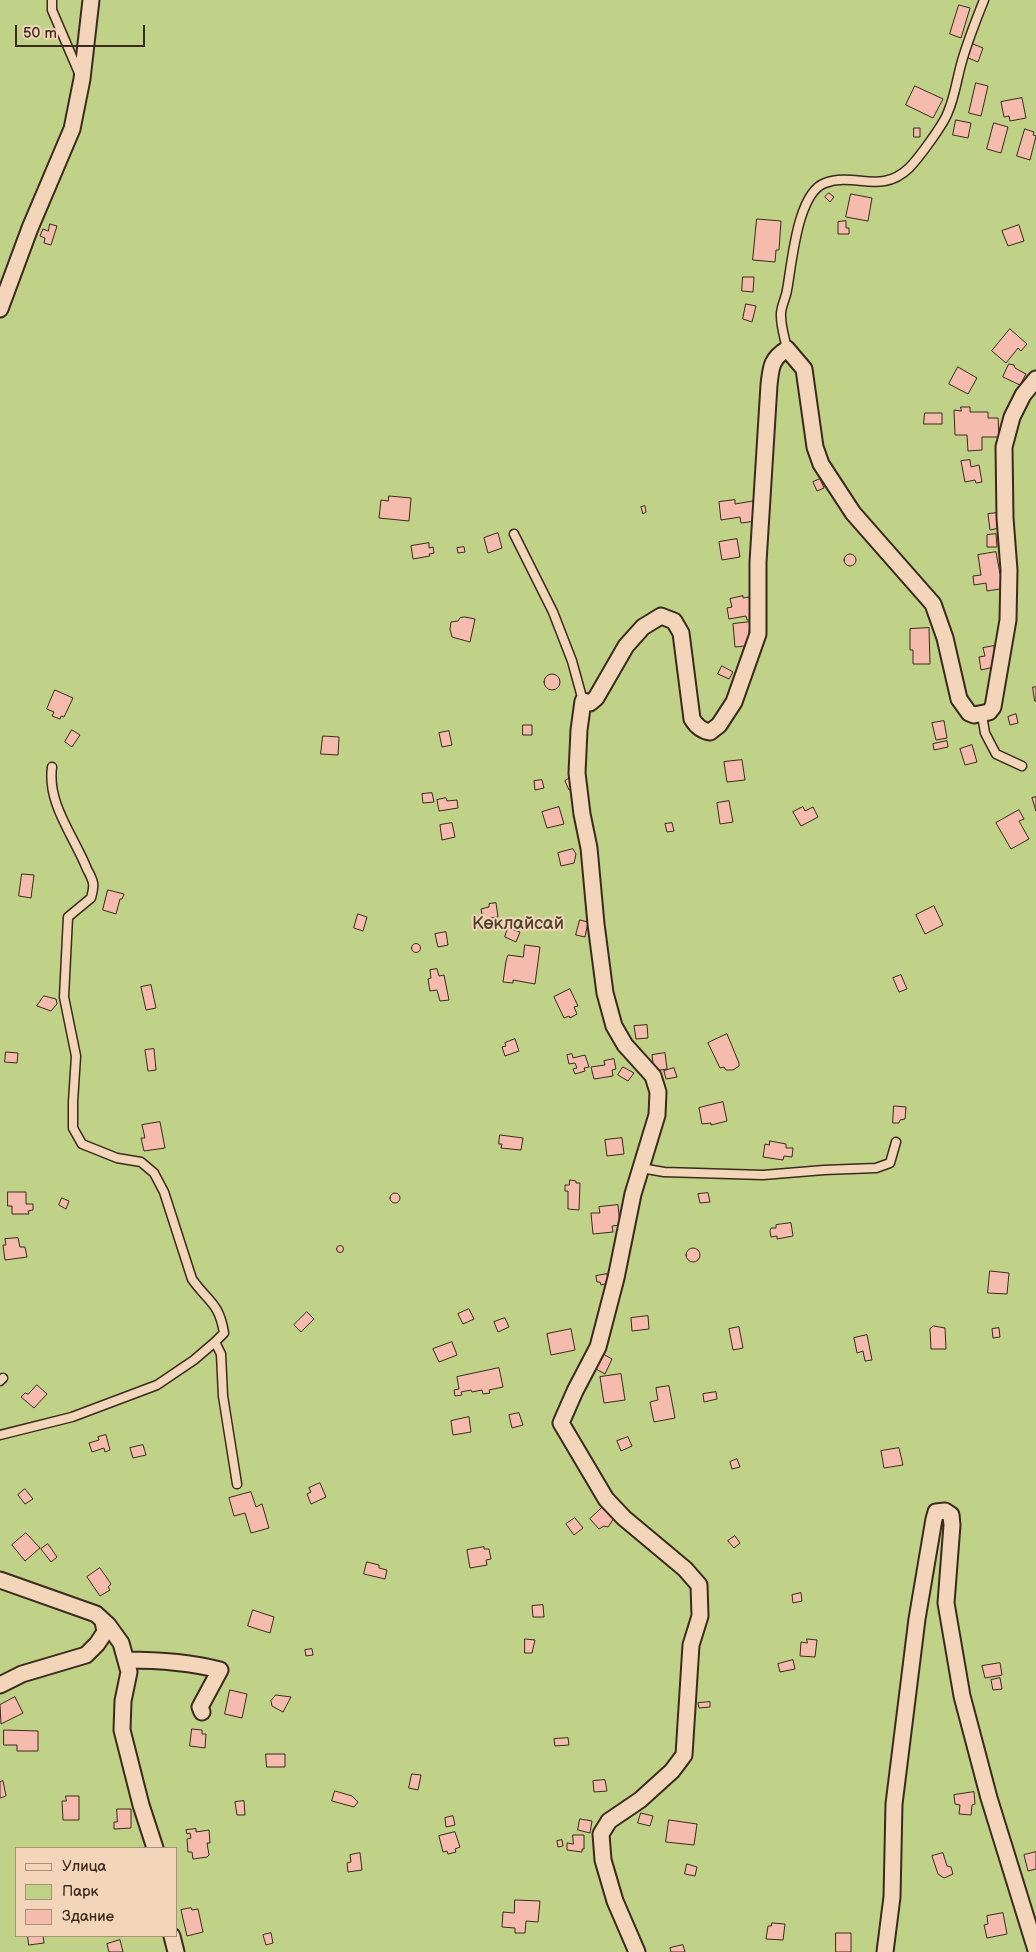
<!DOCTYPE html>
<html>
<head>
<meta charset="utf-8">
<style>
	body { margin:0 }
	#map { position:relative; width:1036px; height:1952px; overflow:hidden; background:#f3d5b9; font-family:"Balsamiq Sans",sans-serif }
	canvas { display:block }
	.legend { position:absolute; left:15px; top:1847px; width:162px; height:90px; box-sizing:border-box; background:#f3d5b9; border:1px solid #a9917b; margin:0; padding:6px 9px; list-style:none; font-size:15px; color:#3b2a1e }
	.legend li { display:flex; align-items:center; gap:10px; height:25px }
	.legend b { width:25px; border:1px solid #a9917b }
	.scale { position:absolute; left:15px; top:25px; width:130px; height:22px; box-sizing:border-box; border:2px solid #3b2a1e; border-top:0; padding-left:6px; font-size:15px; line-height:18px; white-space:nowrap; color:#3b2a1e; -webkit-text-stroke:4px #f3d5b9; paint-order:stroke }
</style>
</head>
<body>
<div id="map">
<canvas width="1036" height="1952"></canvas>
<ul class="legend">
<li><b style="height:6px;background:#f3d5b9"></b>Улица</li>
<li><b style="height:14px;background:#bfd287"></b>Парк</li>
<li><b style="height:14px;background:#f5bcae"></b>Здание</li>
</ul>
<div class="scale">50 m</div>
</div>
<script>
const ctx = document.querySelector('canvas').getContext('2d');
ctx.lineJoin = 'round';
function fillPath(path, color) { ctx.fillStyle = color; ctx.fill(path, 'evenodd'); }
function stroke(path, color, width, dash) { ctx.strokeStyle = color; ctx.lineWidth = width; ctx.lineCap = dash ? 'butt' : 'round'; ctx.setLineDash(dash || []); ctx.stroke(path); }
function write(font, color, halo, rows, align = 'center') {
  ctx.font = font + ' "Balsamiq Sans",sans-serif'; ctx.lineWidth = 4; ctx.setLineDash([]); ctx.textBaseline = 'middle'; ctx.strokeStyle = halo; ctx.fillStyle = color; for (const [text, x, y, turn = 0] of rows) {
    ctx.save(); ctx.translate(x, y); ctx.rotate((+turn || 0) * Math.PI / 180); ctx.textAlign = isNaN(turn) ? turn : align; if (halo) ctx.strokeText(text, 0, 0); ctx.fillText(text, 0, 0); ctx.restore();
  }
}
fillPath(new Path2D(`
	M0,0H1036V1952H0ZM16,1848H176V1936H16Z`), '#bfd287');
const building = new Path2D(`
	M959,5L970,8L961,38L950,34Z
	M973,44L983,48L978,62L966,57Z
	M976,83L988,86L981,116L969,113Z
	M915,86L943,99L933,118L906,105Z
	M1022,98L1026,118L1010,121L1009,116L1004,117L1001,102Z
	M956,120L971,123L968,138L953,135Z
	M994,123L1008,127L1001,153L987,149Z
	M914,128H920V137H914Z
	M1025,129L1034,132L1033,135L1036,136L1030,160L1017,156Z
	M829,193L834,197L830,202L825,197Z
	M851,194L872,198L868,221L846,217Z
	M757,219L781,221L779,250H776L775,262L753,260Z
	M846,221V228H849V234H838V222Z
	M50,224L57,226L51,245L44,243L45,238L40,236L43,229L48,231Z
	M1019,225L1024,241L1008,246L1002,231Z
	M743,277H754L753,292L742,291Z
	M746,304L756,306L752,322L743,319Z
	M1010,329L1027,344L1021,351L1018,348L1006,363L992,351Z
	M1009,364L1014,365L1015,368L1026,374L1020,385L1003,377Z
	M958,367L977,378L968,394L949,384Z
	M961,407H970V412H988V418H998L999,437H982V450L968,451L967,435H955L954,410L961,411Z
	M925,413H942V424H924Z
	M970,460L971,467L979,465L982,482L976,483L975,480L965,482L961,461Z
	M820,479L824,488L817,491L813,482Z
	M389,496L411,498L409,521L379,518L381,500L388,501Z
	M735,500V504L753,501L756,521L741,523L740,517L721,520L719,502Z
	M645,506L646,512L643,514L641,507Z
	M997,513L999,528L990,530L988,514Z
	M498,533L502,548L488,553L484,538Z
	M996,534L997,547H987V535Z
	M737,539L740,557L722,560L719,542Z
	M429,543V548L433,547L434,553L429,554L430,556L413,559L411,546Z
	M464,547L465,552L458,553L457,548Z
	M996,552L1000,574L1004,573L1006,588L987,591L986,583L974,585L973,576L981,575L978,555Z
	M844 560a6 6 0 1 1 12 0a6 6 0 1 1-12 0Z
	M743,596V598L749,597L753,619L747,620L746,616L729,619L727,608L732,607L730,599Z
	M465,617L475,619L470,642L452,637L450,629L451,622L458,621L460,618Z
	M750,622L748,644L745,646L735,647L733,624Z
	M929,628L930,664H913V650H910V629Z
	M994,646L995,659L992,660L994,667L981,670L979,657L985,656L983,648Z
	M722,666L733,672L729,679L718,674Z
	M544 682a8 8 0 1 1 16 0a8 8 0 1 1-16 0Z
	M1033,687H1036V701H1035Z
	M55,690L73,698L64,717L61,716L60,719L52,716L54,712L47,709Z
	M1016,714L1018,723L1010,725L1008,717Z
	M944,721L947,738L936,740L932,723Z
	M523,725H532V735H523Z
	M72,730L80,735L72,747L65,742Z
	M449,731L452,745L442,747L439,733Z
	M323,736L339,737L338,755L321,754Z
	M947,741L948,747L934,750L933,744Z
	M972,745L977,762L965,765L960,749Z
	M742,760L745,780L727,782L724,762Z
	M570,778L574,788L569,790L565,781Z
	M542,780L544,788L535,790L534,781Z
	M432,793L434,802L423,803L422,794Z
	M1036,797V811L1032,798Z
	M446,798L447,801L457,800L458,808L439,811L437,800Z
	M729,801L733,822L720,824L717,803Z
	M559,807L564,824L547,828L542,812Z
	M803,807L805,811L813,807L818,817L801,826L793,812Z
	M1019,810L1024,819L1019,821L1029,839L1011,849L996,823Z
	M452,823L455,837L442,840L440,825Z
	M672,823L674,831L667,832L665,824Z
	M573,849L576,854L574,863L561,866L558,853Z
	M22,874L34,875L31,898L19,896Z
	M108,890L124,894L122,899H120L116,914L103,910Z
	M496,903L498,917L483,919L481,909L489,907V904Z
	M934,906L943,925L925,934L916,915Z
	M358,914L367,917L363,931L354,928Z
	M580,920L588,922L585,937L576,935Z
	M508,928L520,932L516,942L505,937Z
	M446,932L448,945L438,947L435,934Z
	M411.5 948a4.5 4.5 0 1 1 9 0a4.5 4.5 0 1 1-9 0Z
	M525,945L540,947L535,984L513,980V983L503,982L506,961L508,955L523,957Z
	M437,969L439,976L444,975L449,1000L440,1001L437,990L430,991L428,979L431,978L430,970Z
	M901,975L907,989L899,992L893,978Z
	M151,985L156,1008L146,1010L141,987Z
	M570,989L578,1006L574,1007L577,1014L570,1018L569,1016L564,1018L554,997Z
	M44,996L56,999L57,1004L51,1011L37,1006Z
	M647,1025L648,1038L636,1039L634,1026Z
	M727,1034L739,1063V1066L733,1070H726L724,1067L720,1068L708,1043Z
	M515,1039L519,1051L505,1056L502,1047L506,1046L505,1043Z
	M154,1049L156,1070L148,1071L145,1050Z
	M6,1052L18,1053L17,1063L5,1062Z
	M665,1053L667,1069L654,1071L652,1055Z
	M572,1054L573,1058L585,1055L589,1067L584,1068L585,1071L575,1074L573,1069L577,1068L575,1063L569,1064L567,1055Z
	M614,1059L616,1069L612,1070L613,1076L594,1079L591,1067L605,1065L604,1061Z
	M623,1067L634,1073L628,1081L618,1075Z
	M674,1068L677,1077L666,1079L664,1071Z
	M723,1102L727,1121L711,1125V1123L702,1124L699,1108Z
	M894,1106L906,1107L905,1119L900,1120L899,1123H893Z
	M160,1122L165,1148L144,1151L141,1138H145L142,1125Z
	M500,1135L523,1138L521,1150L501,1148L502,1144H499Z
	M622,1138L624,1154L607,1156L605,1140Z
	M770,1141L786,1144V1148H793L792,1157L784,1156L783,1160L763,1157L765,1144L769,1145Z
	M570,1180L576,1181V1183H580L579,1210L568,1209V1191H565V1185H569Z
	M8,1192H26V1204H33V1210L28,1211L29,1214H12V1206H8Z
	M390 1198a5 5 0 1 1 10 0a5 5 0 1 1-10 0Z
	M708,1193L710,1202L700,1203L698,1194Z
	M62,1198L69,1201L66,1209L59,1205Z
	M618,1205L620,1225L612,1226L613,1232L593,1234L591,1213H600L599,1207Z
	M791,1223L793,1236L777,1239V1236L771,1237L770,1231L771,1228H776V1225Z
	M18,1238L20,1247H25L27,1257L5,1260L3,1245H6L5,1239Z
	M336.5 1249a3.5 3.5 0 1 1 7 0a3.5 3.5 0 1 1-7 0Z
	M686 1255a7 7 0 1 1 14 0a7 7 0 1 1-14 0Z
	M990,1271L1009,1273L1007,1294L988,1293Z
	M607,1274L608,1283L601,1285L600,1282H597L596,1276Z
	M469,1309L474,1319L463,1324L458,1314Z
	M307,1312L314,1319L301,1332L294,1325Z
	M648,1316L649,1329L632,1331L631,1318Z
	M505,1318L509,1327L498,1332L494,1322Z
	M934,1326L945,1328L946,1349H931L930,1329Z
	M739,1327L743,1348L733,1350L729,1329Z
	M999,1328L1000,1337L993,1338L992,1329Z
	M571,1329L575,1350L551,1355L547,1334Z
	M867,1335L872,1360L865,1361L863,1351L857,1353L854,1338Z
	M452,1342L457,1355L439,1362L433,1349Z
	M603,1354L612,1359L605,1374L596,1369Z
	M499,1368L503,1387L489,1390L490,1393L483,1394L482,1390L472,1392L471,1390L461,1392L462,1395L455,1396L454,1390L459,1389L457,1377Z
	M621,1374L625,1400L604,1403L600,1377Z
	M37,1385L47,1394L34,1408L21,1397L25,1393L28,1394Z
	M669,1386L675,1418L654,1422L650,1402L658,1400L656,1388Z
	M716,1392L717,1399L704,1402L703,1394Z
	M519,1413L523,1425L512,1428L509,1415Z
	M469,1417L471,1432L453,1435L451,1421Z
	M106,1435L110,1450L105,1452L104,1448L92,1452L89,1443L99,1440L98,1437Z
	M628,1437L632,1446L621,1451L617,1441Z
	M143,1445L146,1455L133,1458L130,1448Z
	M899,1448L903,1465L884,1468L881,1451Z
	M737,1459L740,1467L732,1469L730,1462Z
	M320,1483L326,1497L311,1504L307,1494L311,1492L309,1488Z
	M25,1489L33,1499L25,1504L18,1495Z
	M251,1492L256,1507L262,1504L269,1528L251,1533L245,1513L234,1516L229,1498Z
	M604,1506L614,1518L608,1527L604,1526L599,1529L590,1519Z
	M575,1518L583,1528L574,1535L566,1524Z
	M26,1533L40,1548L25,1561L12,1545Z
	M735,1536L740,1543L734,1548L728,1541Z
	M48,1544L57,1557L51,1562L41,1549Z
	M484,1547V1549H489L491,1559L486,1560L487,1565L470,1568L467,1550Z
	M367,1562L379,1565V1568L387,1570L385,1579L364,1574Z
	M100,1568L111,1584L108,1587L110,1590L100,1596L87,1577Z
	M801,1593L802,1601L793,1603L792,1595Z
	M543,1605L544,1617H533L532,1606Z
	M253,1610L274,1617L270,1633L248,1626Z
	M525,1639L535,1640L532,1653H525Z
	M807,1639L817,1640L815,1657L800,1656L801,1642L807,1643Z
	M312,1649L313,1655L306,1656L305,1650Z
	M793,1660L795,1669L780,1672L778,1664Z
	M1000,1663L1002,1675L985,1678L982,1666Z
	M1000,1678L1002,1689L993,1690L991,1680Z
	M230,1690L247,1694L242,1718L225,1714Z
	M276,1695L291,1697L283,1712L272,1706L271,1701Z
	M15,1697L23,1713L1,1724L0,1705Z
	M710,1702V1707L699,1708L698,1703Z
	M192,1729L202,1730V1734H206L205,1748L190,1746Z
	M4,1730L38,1731V1751H17V1745H4Z
	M568,1738L569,1745L555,1746L554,1739Z
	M266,1754H285V1767H267Z
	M412,1774L421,1775L418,1790L409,1788Z
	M605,1780L607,1791L594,1792L593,1781Z
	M3,1781L6,1796L0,1798V1782Z
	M335,1791L352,1796L358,1802L354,1807L332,1801Z
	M974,1792L975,1804L972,1805L971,1815L959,1814L960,1805L955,1804L954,1795Z
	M66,1796H79V1820H63L62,1801H66Z
	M244,1801L245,1815H237L235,1802Z
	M117,1809H131V1828L114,1829V1822H117Z
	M641,1813L653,1816L650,1826L638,1823Z
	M453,1816L455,1825L446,1827L445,1818Z
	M580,1819L592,1821L590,1833L578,1830Z
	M669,1820L697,1824L694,1845L666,1842Z
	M196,1829V1832L209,1830L210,1843H207L209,1855L207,1857L193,1859L192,1852H188L187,1839L191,1838L190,1833L187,1834L186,1830Z
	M455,1832L460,1847L455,1849L456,1852L448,1854L447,1851L443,1852L439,1836Z
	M573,1835H584V1849H582V1852L567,1850V1843L573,1844Z
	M562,1840L563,1846L558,1847L557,1841Z
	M1036,1852V1869L1028,1871L1024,1855Z
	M360,1853L362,1870L348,1872L347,1863L351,1862L350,1855Z
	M943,1853L947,1866L951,1867L953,1874L944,1878L938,1874L932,1856Z
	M687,1864L697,1867L695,1876L685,1874Z
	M515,1900L540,1901L538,1922L526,1921L525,1933H515V1928L502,1927L503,1912L514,1913Z
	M191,1908L192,1910L198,1909L203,1932L187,1936L181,1910Z
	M1003,1913L1007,1934L987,1938L984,1925L988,1924L987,1916Z
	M772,1923L785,1924L783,1940L766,1939L768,1926H771Z
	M271,1933L273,1943L266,1945L263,1935Z
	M836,1933H851V1952H836Z
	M28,1936H43L44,1943L29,1945Z
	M120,1940L123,1952H109L107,1944Z
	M683,1945L685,1952H671L670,1948Z`);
fillPath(building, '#f5bcae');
stroke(building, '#3b2a1e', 1);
const lane = new Path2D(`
	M52,0V10L79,73
	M787,349C785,339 781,327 781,316C780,308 786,298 787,290C792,264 797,193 825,183C855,172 881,195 909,168C918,159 944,124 948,112C955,96 957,78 962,61C968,40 976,20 984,0
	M514,534L553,612L572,661L583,701
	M982,715L985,733L996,754L1022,766
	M52,767C47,804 74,836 87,869C89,873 92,878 93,883C94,888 92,894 91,898L68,917L64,997L76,1056L73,1102V1128L82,1144L117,1158L141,1162L154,1173L164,1192L192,1279C208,1302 219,1302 224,1333L215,1342
	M641,1168L664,1172L763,1175L824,1170L876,1168L890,1163L896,1142
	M0,1381L3,1378
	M0,1435L72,1417L157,1385L194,1360L215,1342L221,1354L223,1396L237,1484`);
const street = new Path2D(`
	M0,309L30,228L72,129L82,79L91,0
	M0,1580L96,1614L108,1625L121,1643L129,1672L123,1701L122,1730L141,1805L155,1848
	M126,1660C157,1660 189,1662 220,1670L200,1707L202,1712
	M0,1685L22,1674L86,1655L97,1644L105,1632L103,1621
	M172,1936L176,1952
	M637,1952L615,1901L603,1860L601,1834L609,1821L640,1800L672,1771L684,1755L691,1645L700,1616L699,1585L685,1569L624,1518L606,1499L561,1423L575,1391L598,1347L616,1278L633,1194L657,1115L658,1092L653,1076L625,1045L614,1026L605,993L596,924L589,848L582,814L577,773L579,730L583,701L590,703L596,698L626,646L643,627L661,616L674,621L681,633L692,719C697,727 702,731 710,732L719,725L734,702L758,634V562L769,385C771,367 771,359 787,349L804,369L815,447L821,464L853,513L933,604L945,638L959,699L969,713L974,715L989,712L993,707L1008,620L1009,570L1005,518L1004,447L1012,417L1023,395L1036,379
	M885,1952L892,1897L894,1804L917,1619L934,1519L936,1512L945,1511L951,1515L952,1525L946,1603L962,1696L989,1798L1036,1950`);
stroke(lane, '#3b2a1e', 11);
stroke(street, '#3b2a1e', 19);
stroke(lane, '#f3d5b9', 8);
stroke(street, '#f3d5b9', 15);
write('18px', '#4f432e', '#f3d5b9', [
	["Көклайсай",518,924]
]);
</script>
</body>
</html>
